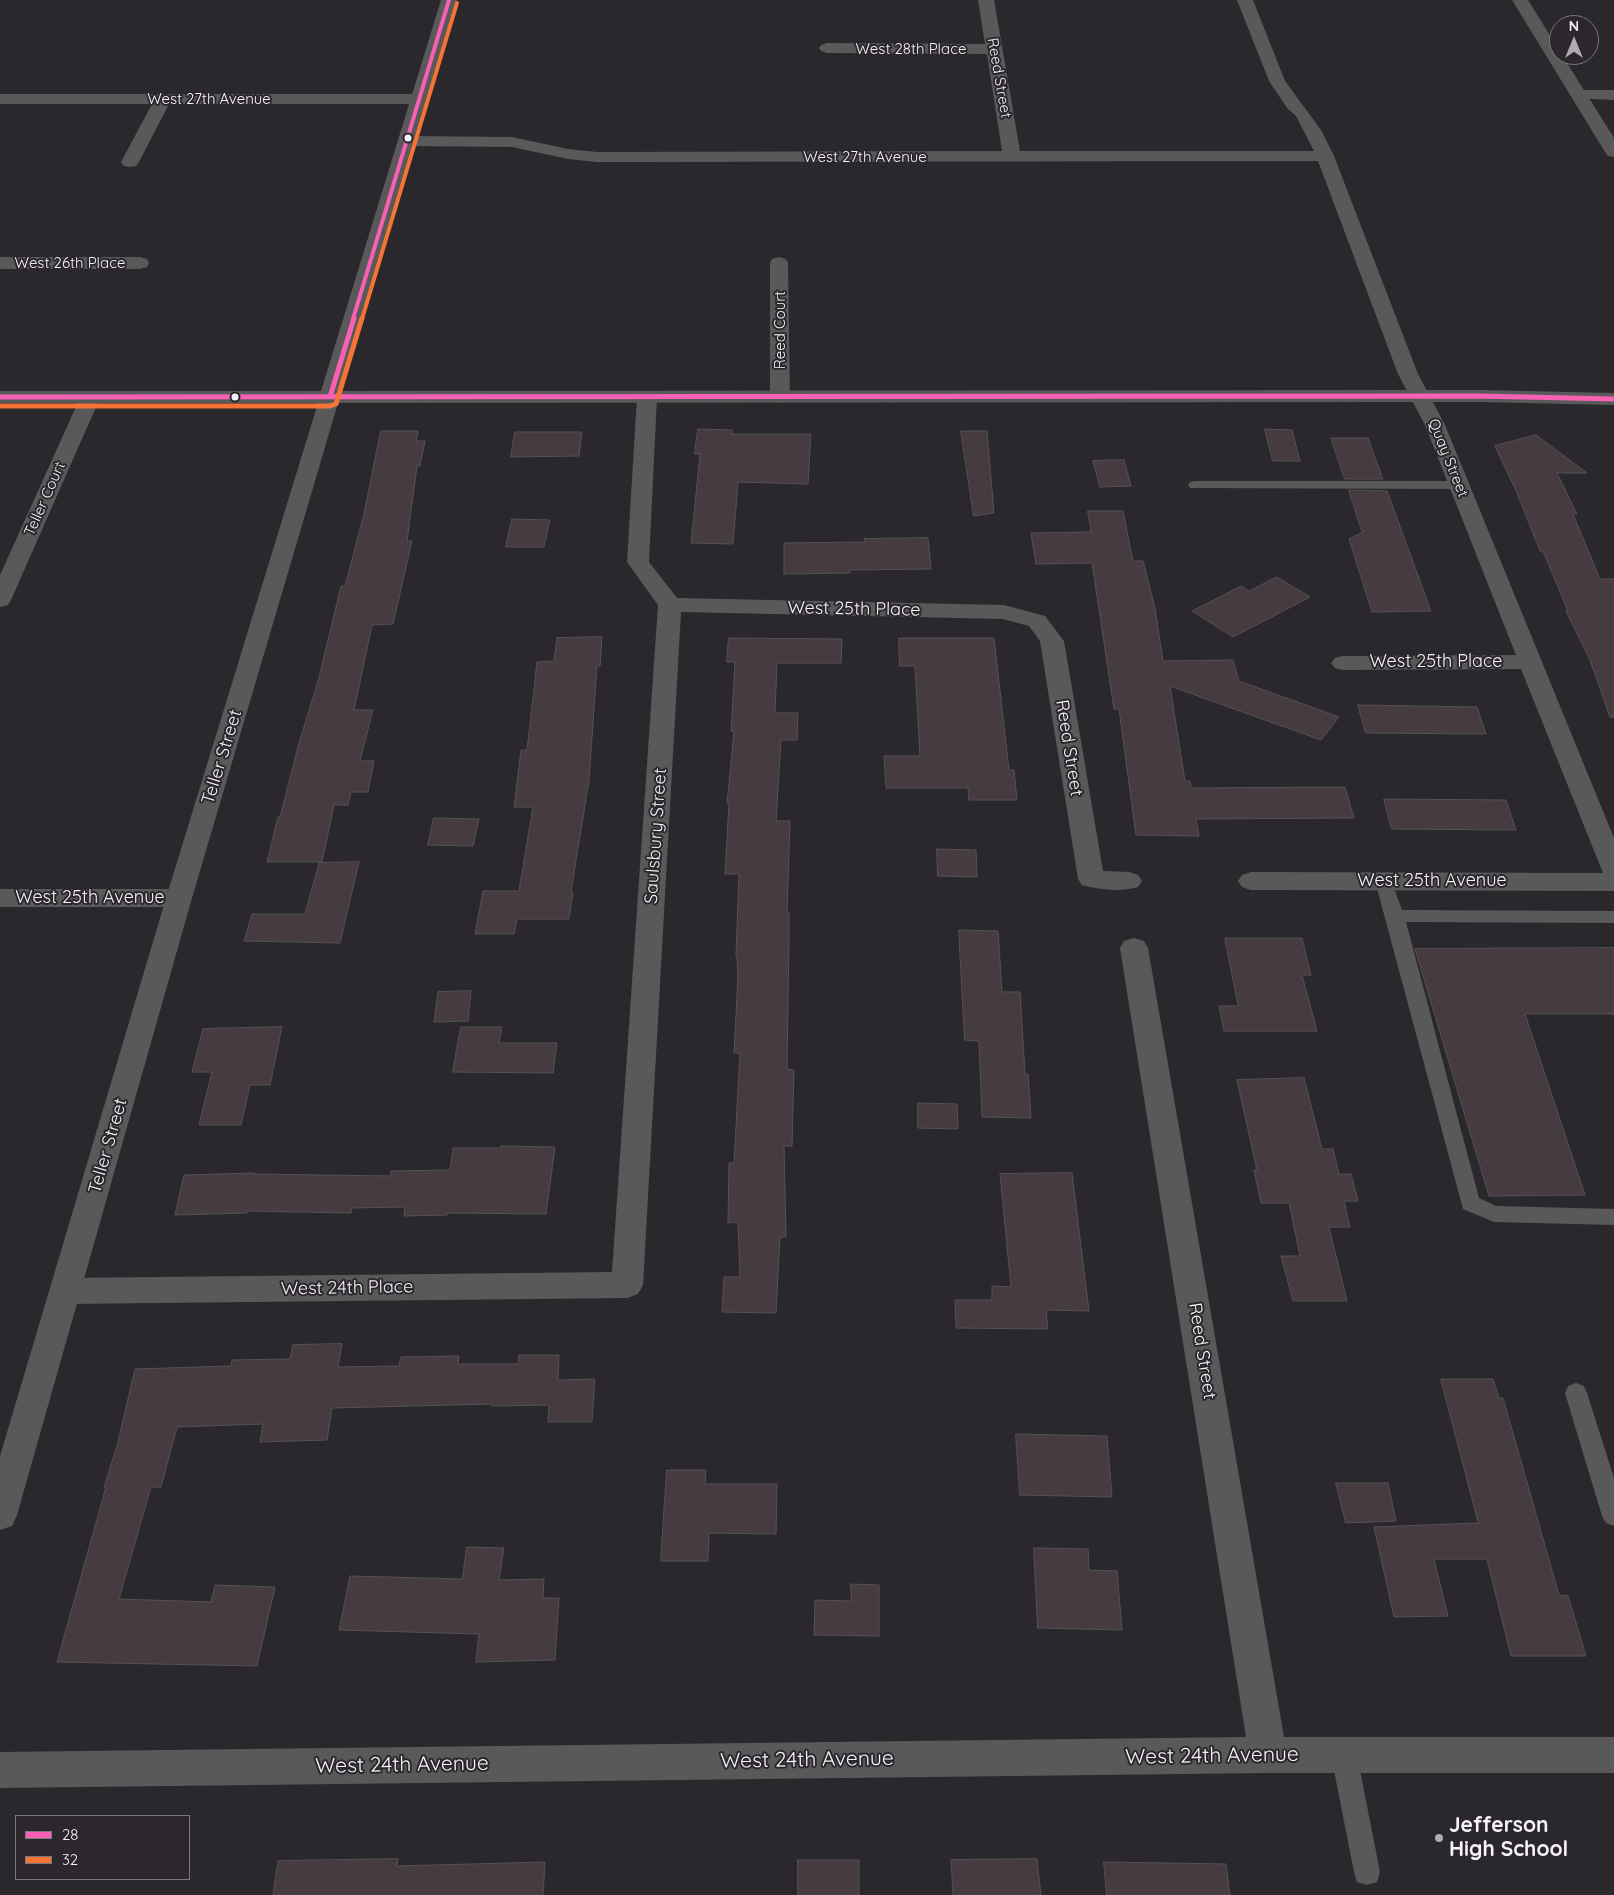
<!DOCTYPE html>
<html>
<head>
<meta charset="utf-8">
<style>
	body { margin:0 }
	#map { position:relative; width:1614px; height:1895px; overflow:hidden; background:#2a282c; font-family:Quicksand,sans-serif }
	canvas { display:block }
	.legend { position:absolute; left:15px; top:1815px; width:175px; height:65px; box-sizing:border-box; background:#2b272d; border:1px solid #7c797e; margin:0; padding:6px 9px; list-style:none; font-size:15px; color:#f5f3f7 }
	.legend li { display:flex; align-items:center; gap:10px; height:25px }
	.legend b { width:25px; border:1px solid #7c797e }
	.north { position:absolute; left:1549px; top:15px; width:50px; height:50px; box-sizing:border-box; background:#2b272d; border:1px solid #7c797e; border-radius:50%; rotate:0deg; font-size:14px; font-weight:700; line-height:20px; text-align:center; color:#f5f3f7 }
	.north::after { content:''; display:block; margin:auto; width:18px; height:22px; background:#aeacb0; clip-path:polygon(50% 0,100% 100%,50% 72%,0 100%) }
</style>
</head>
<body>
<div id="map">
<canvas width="1614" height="1895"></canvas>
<ul class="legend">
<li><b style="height:6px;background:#f860b3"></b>28</li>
<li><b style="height:6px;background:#f57335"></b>32</li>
</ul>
<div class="north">N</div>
</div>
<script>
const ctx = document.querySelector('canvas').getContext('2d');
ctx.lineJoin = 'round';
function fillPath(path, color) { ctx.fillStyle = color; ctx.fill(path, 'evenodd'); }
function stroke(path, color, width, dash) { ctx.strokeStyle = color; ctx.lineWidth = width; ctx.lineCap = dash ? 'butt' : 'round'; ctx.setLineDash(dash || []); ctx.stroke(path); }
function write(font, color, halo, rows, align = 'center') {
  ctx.font = font + ' Quicksand,sans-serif'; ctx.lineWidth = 4; ctx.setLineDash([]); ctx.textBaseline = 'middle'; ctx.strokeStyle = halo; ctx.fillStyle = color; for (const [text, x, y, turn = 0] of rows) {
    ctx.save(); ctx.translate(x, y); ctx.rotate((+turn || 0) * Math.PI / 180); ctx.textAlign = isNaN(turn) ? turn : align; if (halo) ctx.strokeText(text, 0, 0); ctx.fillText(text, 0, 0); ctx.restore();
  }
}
const building = new Path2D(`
	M698,429L732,430V434H811L808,484L738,482L733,544L691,543L700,454H695Z
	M1265,429L1292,430L1300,461H1273Z
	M381,431H418L416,441H425L420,466H417L407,541H412L393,624L372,625L354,710H373L360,761H374L368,792H351L348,805H334L322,862H267L278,817H280L299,743L319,678L341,586H345L364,514Z
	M961,431H987L994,513L974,516Z
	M515,432H582L579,456L511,457Z
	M1536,435L1587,473H1557L1577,514H1573L1600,579H1614V717H1610L1590,660L1566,611H1568L1543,551H1540L1517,493L1495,446Z
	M1331,438H1368L1383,479H1345Z
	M1124,460L1131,486L1100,487L1093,461Z
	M1349,490L1387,491L1431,611L1372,612L1349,539L1365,531H1362Z
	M1088,511H1123L1133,561H1143L1155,608L1163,661L1233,660L1239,681L1339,717L1321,740L1170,686L1185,781H1190L1191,788L1345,787L1354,818L1196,819L1199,836L1136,835L1119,709H1114L1092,563L1036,564L1031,533L1091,532Z
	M512,519L550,520L544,547H506Z
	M928,538L931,569L850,570V573L784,574V543L865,542L864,539Z
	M1277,577L1310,597L1233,637L1192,611L1241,586L1249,591Z
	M602,637L600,666H597L589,780L571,892H573L569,919H517L514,934H475L483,891H519L533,807H514L521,750H527L537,662L554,661L557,638Z
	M729,638L842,639L841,663H777L775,713H798L797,740H781L776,821H790L787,913H789V939L787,1069L794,1070L792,1146H784L786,1237H780L776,1313L722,1312L724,1277H740L738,1222L728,1223L729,1163H734L740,1053H734L738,976L737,956H736L739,874H725L729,804H727L734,731H731L735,662H727Z
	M899,638H994L1009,770H1014L1017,800H969L968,788H886L884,756H920L915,666H900Z
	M1358,705L1477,707L1486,734L1366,733Z
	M1384,799L1506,800L1516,830L1392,829Z
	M434,818L479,819L473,846L428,845Z
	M937,849L976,850L977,877L938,876Z
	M359,862L340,943L244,941L252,914H305L319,863Z
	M959,930L998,931L1002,992H1020L1025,1074H1028L1031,1118L982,1117L979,1041L965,1040Z
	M1225,938H1302L1311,975H1302L1317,1031H1224L1219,1006H1238Z
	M1614,948V1014H1525L1585,1195L1489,1196L1415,949Z
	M471,991L468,1021L434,1022L438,992Z
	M282,1027L270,1085H250L241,1125H199L212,1072H192L203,1029Z
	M461,1027H502L499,1043H557L553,1073L453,1072Z
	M1304,1078L1322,1149H1333L1339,1174H1351L1358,1201H1344L1350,1227H1329L1347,1301H1293L1281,1256H1300L1289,1203H1261L1254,1170H1257L1237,1080Z
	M918,1103L957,1104L958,1129L918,1128Z
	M501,1146L555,1147L546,1214L448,1213L447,1215L404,1216L405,1207L352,1208L351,1213L247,1211V1213L175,1215L184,1175L254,1173V1174L390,1176L391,1171L450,1170L453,1148H501Z
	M1072,1173L1089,1311L1046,1310L1048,1329L956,1328L955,1300H992V1286L1011,1287L1000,1174Z
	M342,1344L338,1367L399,1366L401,1357L459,1356L458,1364H518L519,1355H559L558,1380L595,1379L592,1422H548L549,1405L492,1406V1404L332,1408L327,1440L260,1442L263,1424L177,1427L161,1487H151L119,1599L211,1602L215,1585L275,1587L257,1666L57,1662L106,1487H104L117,1446L135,1369L231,1366L232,1360L290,1359L293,1345Z
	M1441,1379H1493L1499,1398H1503L1559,1595L1568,1596L1586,1656H1511L1487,1559H1434L1448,1616L1394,1617L1374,1527L1478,1523Z
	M1016,1434L1107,1436L1112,1497L1020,1495Z
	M667,1470H706L705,1484H777L776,1534L709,1533L708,1561H661Z
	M1336,1483H1388L1396,1521L1346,1523Z
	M467,1547L504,1548L499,1580L544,1579L543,1598H559L555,1660L476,1662L479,1634L339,1630L350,1576L462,1579Z
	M1034,1548L1088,1549L1089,1570L1117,1571L1122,1630L1038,1628Z
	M851,1584L879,1585V1636L814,1635L815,1600L851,1601Z
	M398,1859L397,1866L545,1862L543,1895H273L278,1861Z
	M1037,1859L1041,1895H953L951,1860Z
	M798,1860H859V1895H798Z
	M1104,1862L1226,1864L1230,1895H1107Z`);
fillPath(building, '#453b40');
stroke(building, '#545254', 1);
fillPath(new Path2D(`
	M1195,481H1459L1464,482L1466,485L1464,488L1459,489L1190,488L1188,485L1190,482Z
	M1384,875L1390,877L1402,910L1614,911V923L1406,922L1479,1198L1496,1206L1614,1209V1225L1494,1222L1463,1209L1375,881L1378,877Z
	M1576,1383L1584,1386L1587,1393L1614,1478V1526L1606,1523L1602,1516L1565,1393L1568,1386Z
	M1344,1743L1353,1746L1357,1755L1380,1872L1377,1882L1367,1885L1357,1882L1354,1872L1331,1755L1335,1746Z`), '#595959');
fillPath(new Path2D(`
	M978,0H994L1020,151H1314L1296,116L1287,108L1269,81L1237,0H1253L1285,81L1321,130L1334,156L1418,374L1445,425L1614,838V891L1251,890L1242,887L1238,881L1242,875L1251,872L1603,873L1521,669L1343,670L1335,668L1331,663L1335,658L1343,656L1516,655L1425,425L1398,374L1318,161L597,162L568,159L512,147L407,146L401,145L398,141L401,137L407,136L512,137L568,149L597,152L1002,151L987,54L827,53L821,51L819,48L821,45L827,43L985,44Z
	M1579,90H1614V100L1573,98L1571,95L1573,92Z
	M0,94H419L425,96L427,99L425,102L419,104H169L139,162L136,166L130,167L124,166L121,162L152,104H0Z
	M0,257H140L147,259L149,263L147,267L140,269H0Z
	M779,257L786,259L788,263L790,397L787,401L780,403L773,401L770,397V263L772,259Z
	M647,391L654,393L657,397L649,562L677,598L1004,605L1045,616L1064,641L1103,871L1129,872L1138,875L1142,881L1138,887C1121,892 1099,890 1082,885L1078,879L1040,641L1029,626L1003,619L681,612L643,1285L638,1294L627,1298L66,1304L55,1300L50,1291L55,1282L66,1278L612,1272L658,605L627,562L637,397L640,393Z
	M90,392L97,394L100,398L11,600L8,605L0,607V575L80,398L83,394Z
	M0,889H179L188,892L192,898L188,904L179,907H0Z
	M1134,938L1144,941L1148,948L1284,1737H1614V1773H1268L0,1788V1752L1246,1737L1120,948L1124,941Z`), '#595959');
fillPath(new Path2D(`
	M441,0H457L342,391L1480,390L1614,393V405L1480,402L338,403L192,898L17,1515L12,1526L0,1530V1456L166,898L318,403H0V391H321Z
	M1512,0H1528L1559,50V55H1562L1614,138V157L1608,156L1605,152Z`), '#595959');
stroke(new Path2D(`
	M353,319L449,0`), '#f860b3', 4);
stroke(new Path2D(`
	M0,397L1480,396L1614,399
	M330,397L354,318`), '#f860b3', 5);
stroke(new Path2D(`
	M362,319L457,3`), '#f57335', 4);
stroke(new Path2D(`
	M0,406H330L336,404L362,318`), '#f57335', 5);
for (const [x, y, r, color] of [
	[408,138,4.5,"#f5f3f7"],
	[235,397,4.5,"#f5f3f7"],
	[1439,1838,5,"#aeacb0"]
]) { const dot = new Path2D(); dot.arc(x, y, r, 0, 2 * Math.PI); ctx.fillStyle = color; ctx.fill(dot); stroke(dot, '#2b272d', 2); }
write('15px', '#f5f3f7', '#2b272d', [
	["West 28th Place",911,49],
	["Reed Street",999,78,80],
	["West 27th Avenue",209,99],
	["West 27th Avenue",865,157],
	["West 26th Place",70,263],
	["Reed Court",780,330,-90],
	["Quay Street",1448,458,68],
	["Teller Court",45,499,-66]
]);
write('18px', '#f5f3f7', '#2b272d', [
	["West 25th Place",854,609,1],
	["West 25th Place",1436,662],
	["Reed Street",1069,748,81],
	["Teller Street",222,757,-73],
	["Saulsbury Street",656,836,-86],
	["West 25th Avenue",1432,881],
	["West 25th Avenue",90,898],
	["Teller Street",108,1146,-74],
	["West 24th Place",347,1288,-1],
	["Reed Street",1202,1351,81]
]);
write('21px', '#f5f3f7', '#2b272d', [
	["West 24th Avenue",1212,1756,-1],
	["West 24th Avenue",807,1760,-1],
	["West 24th Avenue",402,1765,-1]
]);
write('bold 21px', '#f5f3f7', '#2b272d', [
	["Jefferson",1449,1826],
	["High School",1449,1850]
], 'left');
</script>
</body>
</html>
